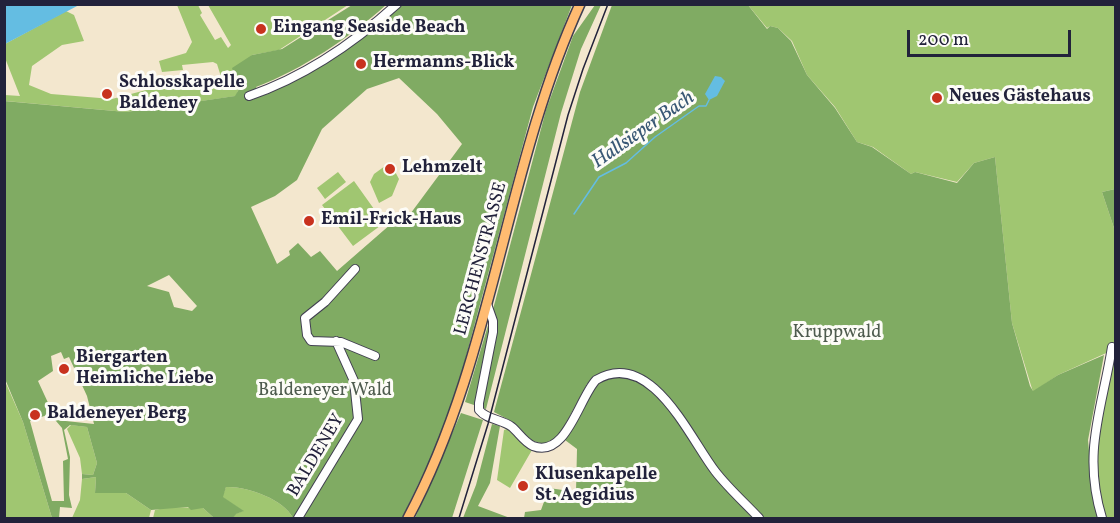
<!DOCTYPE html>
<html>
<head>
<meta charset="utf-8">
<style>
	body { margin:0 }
	#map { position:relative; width:1120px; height:523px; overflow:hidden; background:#f3e7ce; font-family:Vollkorn,serif }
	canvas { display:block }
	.frame { position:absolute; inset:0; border:6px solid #22223b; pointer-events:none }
	.scale { position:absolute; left:907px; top:30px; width:164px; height:27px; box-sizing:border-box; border:3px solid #22223b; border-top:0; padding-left:8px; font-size:18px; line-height:21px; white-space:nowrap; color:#22223b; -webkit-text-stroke:4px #fdfcf7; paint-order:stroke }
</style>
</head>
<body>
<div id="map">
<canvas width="1120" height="523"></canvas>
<div class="frame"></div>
<div class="scale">200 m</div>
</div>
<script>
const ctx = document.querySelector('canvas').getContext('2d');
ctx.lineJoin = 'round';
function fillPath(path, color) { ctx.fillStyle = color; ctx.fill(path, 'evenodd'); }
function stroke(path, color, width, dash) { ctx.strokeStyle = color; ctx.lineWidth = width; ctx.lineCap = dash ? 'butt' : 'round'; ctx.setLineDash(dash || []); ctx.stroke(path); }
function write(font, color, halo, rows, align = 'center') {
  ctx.font = font + ' Vollkorn,serif'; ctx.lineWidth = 6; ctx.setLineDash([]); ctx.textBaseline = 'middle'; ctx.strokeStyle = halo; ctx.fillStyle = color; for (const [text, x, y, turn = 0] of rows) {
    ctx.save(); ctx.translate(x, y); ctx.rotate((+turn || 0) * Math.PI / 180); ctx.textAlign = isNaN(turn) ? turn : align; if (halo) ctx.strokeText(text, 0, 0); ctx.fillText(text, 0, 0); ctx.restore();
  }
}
fillPath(new Path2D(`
	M177,5H198L202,13L200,15L215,40L221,37L228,48L231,45L208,5H348L279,50L252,55L236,96L126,112L5,101V95L20,96L5,58V44L66,11L74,15L84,41L62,45L32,66L29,85L51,94L112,99L146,90L186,87L187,89L222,80L217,64L213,62L182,65L183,70L162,72L159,61L186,53L192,42Z
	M748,5H1115V189L1102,192L1114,228L1115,349L1058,375L1033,392L1012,323L995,157L974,163L957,182L915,172L911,174L873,147L857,142L835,107L807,75L792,41L778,28L770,26L767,28Z
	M385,166H392L399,179L392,196L379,203L370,182L374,174Z
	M338,172L346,182L325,199L317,188Z
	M354,181L384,223L353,246L322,205Z
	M1115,359V518H1105L1098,489L1095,442L1111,364Z
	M4,379L23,422L52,518H5Z
	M71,425L87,427L97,463L93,475L82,474L80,458L67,429Z
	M507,429L532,450L510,488L497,480L504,430Z
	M96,477L95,493H126L151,510L149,518H72L80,500L82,479Z
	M226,487C246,486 284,499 293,518H233L235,514L243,511L222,497Z
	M170,507L203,508L214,518H153L155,510Z`), '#a0c671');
fillPath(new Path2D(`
	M352,5H386C349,38 303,69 256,87L258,91L316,61L357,34L392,5H572L533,107L457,390L432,456L402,518H293C284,499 246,486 226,487L223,497L244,511L236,514L233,518H214L203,508L191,510L188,507L151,510L126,493H95L96,477L82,479V474L93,475L97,463L87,427L70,425L64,430L70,457L69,495L72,508L60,507L59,518H52L23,422L5,379L4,101L126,112L235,96L239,89L232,68L252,55L282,49ZM399,78L437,114L462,144L405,221L399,217L337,271L320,251L311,257L298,243L289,251L290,255L277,264L251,207L275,196L297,180L322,129L367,89ZM169,275L197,306L192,311L174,307L169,292L147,286ZM61,352L64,359L69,357L87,396L94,424L56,420L38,381L53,371L51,356ZM50,414L62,428L68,459L63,461L64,501H52L30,421Z
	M595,5H601L581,49L561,113L486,409L465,402L495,302L546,110L573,36Z
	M612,5H748L767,29L770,26L778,28L791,41L807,75L835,108L857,142L872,147L911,174L915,172L957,183L974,163L995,157L1012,323L1030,386L1033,391L1058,375L1104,355L1088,440L1094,503L1099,518H524L525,512L541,510L549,488L576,492L577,449L565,440C573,423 580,401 592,387C597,380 604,379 612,377C655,369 695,441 717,471L669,398L632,375L596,378L587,384L559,436L544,444L530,440L511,421L494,412L580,92Z
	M1115,189H1116L1115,258L1114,228L1102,192Z
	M461,413L483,420L452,518H415Z
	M492,424L500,426L490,483L478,506L510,518H463L476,485Z`), '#80ab63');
fillPath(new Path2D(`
	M5,4H79V5L5,44Z
	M715,76L721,77L725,81L717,96L709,100L705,94Z`), '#64bde2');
stroke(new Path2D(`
	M574,214L599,177L626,163L655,137L699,106H706L709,100`), '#64bde2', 1.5);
const minor = new Path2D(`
	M249,96C304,77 354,43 397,4
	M355,269L325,302L305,318L307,335L311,341L341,342L375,356
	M487,304L493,321V332L479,403V410C487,420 502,419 512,427C519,433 524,442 533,446C566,459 579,398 596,380C651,347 690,439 715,471C728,488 745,503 759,518
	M298,518L358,419L354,381L336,341
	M1102,518C1082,452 1102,410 1112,347`);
const major = new Path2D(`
	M408,518C494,357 504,170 580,4`);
stroke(minor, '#414051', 10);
stroke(major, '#414051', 12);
stroke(minor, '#fff', 8);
stroke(major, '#ffbb71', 9);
stroke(new Path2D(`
	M459,518L488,424L568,115L583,69L608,4`), '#22223b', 1.5);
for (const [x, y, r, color] of [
	[261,29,6,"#c8321e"],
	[361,64,6,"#c8321e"],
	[107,94,6,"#c8321e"],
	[937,98,6,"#c8321e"],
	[390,169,6,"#c8321e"],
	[309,221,6,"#c8321e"],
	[64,369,6,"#c8321e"],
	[35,415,6,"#c8321e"],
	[523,486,6,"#c8321e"]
]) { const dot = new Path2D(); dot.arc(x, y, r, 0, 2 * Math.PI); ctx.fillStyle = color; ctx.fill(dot); stroke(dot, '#fdfcf7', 2); }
write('bold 18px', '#22223b', '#fdfcf7', [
	["Eingang Seaside Beach",273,29],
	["Hermanns-Blick",373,64],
	["Schlosskapelle",119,84],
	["Baldeney",119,105],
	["Neues Gästehaus",949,98],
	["Lehmzelt",402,169],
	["Emil-Frick-Haus",321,221],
	["Biergarten",76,359],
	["Heimliche Liebe",76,380],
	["Baldeneyer Berg",47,415],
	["Klusenkapelle",535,476],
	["St. Aegidius",535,497]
], 'left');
write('18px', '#22223b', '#fdfcf7', [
	["LERCHENSTRASSE",482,259,-75],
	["BALDENEY",317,456,-59]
]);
write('18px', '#4e5b4e', '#fdfcf7', [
	["Kruppwald",837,334],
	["Baldeneyer Wald",325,392]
]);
write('italic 20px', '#395875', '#fdfcf7', [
	["Hallsieper Bach",644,131,-35]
]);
</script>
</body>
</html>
